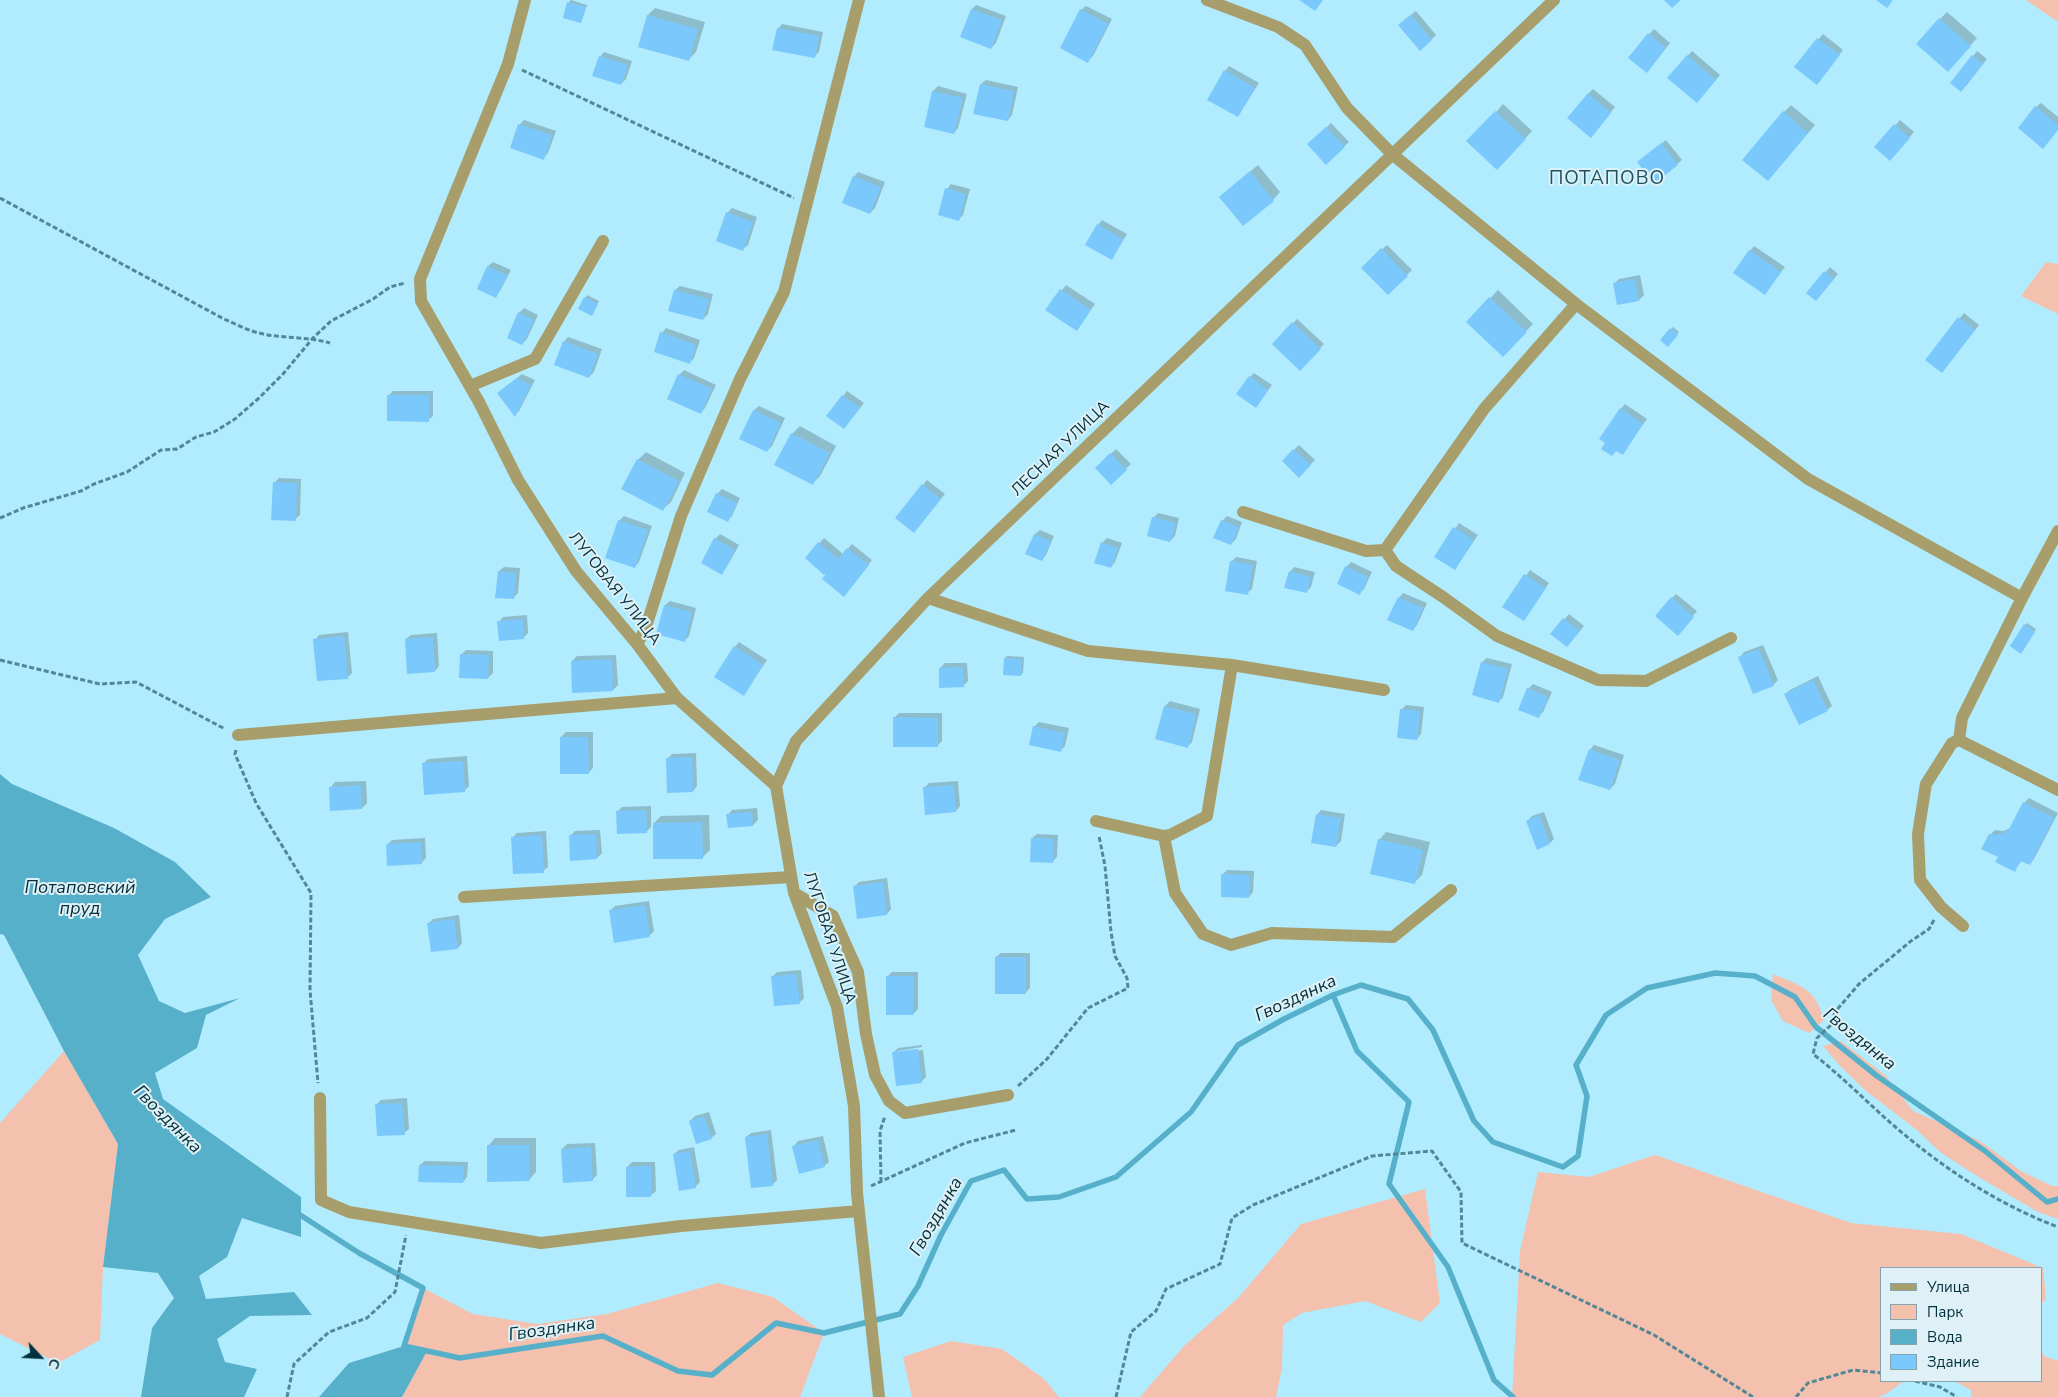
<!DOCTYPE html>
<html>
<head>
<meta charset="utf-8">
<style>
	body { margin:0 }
	#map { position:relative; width:2058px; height:1397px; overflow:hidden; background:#b1ebfe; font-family:"Nunito Sans",sans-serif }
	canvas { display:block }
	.legend { position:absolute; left:1880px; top:1267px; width:162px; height:115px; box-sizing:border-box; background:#dff1f7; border:1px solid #86a4ad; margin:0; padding:6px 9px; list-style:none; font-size:15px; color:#00313d }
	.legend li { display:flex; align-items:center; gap:10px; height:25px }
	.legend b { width:25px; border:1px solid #86a4ad }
	.north { position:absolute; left:15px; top:1332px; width:50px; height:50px; -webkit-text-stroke:4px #dff1f7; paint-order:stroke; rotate:115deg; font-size:14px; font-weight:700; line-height:20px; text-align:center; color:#00313d }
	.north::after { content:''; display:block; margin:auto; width:18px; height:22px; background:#00313d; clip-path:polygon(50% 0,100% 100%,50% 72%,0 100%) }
</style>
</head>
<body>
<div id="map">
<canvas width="2058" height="1397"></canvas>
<ul class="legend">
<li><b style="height:6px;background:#a79e6c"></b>Улица</li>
<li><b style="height:14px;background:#f4c1af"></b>Парк</li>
<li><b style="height:14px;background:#57b0ca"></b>Вода</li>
<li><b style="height:14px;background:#7ac8fc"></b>Здание</li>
</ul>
<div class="north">С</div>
</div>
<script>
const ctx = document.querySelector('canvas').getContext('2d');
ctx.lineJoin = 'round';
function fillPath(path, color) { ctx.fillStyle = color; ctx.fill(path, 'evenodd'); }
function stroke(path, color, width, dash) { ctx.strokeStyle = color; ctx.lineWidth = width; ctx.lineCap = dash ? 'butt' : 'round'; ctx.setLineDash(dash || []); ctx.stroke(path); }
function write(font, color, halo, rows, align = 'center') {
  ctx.font = font + ' "Nunito Sans",sans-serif'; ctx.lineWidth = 4; ctx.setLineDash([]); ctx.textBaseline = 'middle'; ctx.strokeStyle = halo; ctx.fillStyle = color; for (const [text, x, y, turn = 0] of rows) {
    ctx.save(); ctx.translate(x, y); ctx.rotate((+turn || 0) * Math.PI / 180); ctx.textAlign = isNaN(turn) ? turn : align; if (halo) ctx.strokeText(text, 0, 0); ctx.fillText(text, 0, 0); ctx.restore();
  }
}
fillPath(new Path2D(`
	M2026,0H2058V22Z
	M2046,262L2058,264V314L2021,296Z
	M1773,974C1801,986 1815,988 1824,1020L1809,1033L1783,1021L1771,1000Z
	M1841,1041L1886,1076L1913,1111L1980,1141L2021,1171L2052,1186H2058V1219L2038,1212L1977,1176L1940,1152L1917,1130L1866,1091L1840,1066L1823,1046Z
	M64,1051L118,1144L103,1267L100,1340L58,1363L0,1334V1123Z
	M1655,1155L1851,1223L1961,1234L2043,1268L2046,1299L2042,1303V1268H1882V1381H1904L1886,1394L1878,1397H1512L1520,1251L1538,1172L1589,1177Z
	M1425,1189L1440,1303L1421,1322L1365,1301L1302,1313L1283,1325L1282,1368L1276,1397H1140L1184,1346L1238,1298L1301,1224Z
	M718,1283L773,1297L824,1333L800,1397H402L426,1351L404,1346L423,1288L473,1314L537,1324L607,1314Z
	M951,1341L1002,1349L1043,1378L1059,1397H912L903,1357Z
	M2042,1352L2044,1356L2058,1361V1397H1971V1390L1954,1381H2042Z`), '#f4c1af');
fillPath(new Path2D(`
	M0,774L12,784L114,828L175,862L211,897L165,919L138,955L159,1001L185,1013L240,998L206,1015L197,1048L155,1073L163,1099L301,1197V1237L242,1218L227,1257L199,1276L206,1299L294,1292L312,1315L250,1316L217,1339L225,1362L257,1369L244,1397H141L152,1328L174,1298L158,1273L103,1267L118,1144L64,1051L4,935L0,934Z
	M404,1346L427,1351L402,1397H319L349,1363Z`), '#57b0ca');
fillPath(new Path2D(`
	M571,0L587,5L581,22L569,2Z
	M976,5L1006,16L996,43L991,48L972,9Z
	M1086,6L1112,19L1093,56L1088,61L1081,10Z
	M655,8L705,22L696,52L689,59L648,15Z
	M1416,11L1436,35L1431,40L1404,20Z
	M1947,12L1977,38L1955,63L1940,19Z
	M782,24L823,32L819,52L814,56L778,29Z
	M1654,29L1670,43L1651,67L1649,34Z
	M1823,34L1843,50L1821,78L1796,67Z
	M1692,51L1720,75L1701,97L1669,78Z
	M1977,51L1987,59L1966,86L1973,56Z
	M604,52L632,61L626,79L621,84L600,57Z
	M1229,66L1259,83L1238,116L1225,71Z
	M986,80L1018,87L1012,115L1008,120L981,84Z
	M938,86L967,94L958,128L954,133L925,126L933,91Z
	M1593,89L1615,107L1595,131L1588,94Z
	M2041,103L2058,117V130L2036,107Z
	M1503,104L1532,131L1504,161L1496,112Z
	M1791,105L1815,125L1775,172L1784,112Z
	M524,120L556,131L548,153L543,158L519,125Z
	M1900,120L1914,132L1895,154L1876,147Z
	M1331,123L1349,142L1326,163L1309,144Z
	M1666,140L1682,160L1677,164L1643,158Z
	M1258,165L1280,192L1273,200L1220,197Z
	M858,172L885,182L875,208L870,213L854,177Z
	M951,184L970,189L963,215L958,220L947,189Z
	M732,208L757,217L748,245L743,249L727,213Z
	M1102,220L1127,234L1112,259L1098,225Z
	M1387,245L1412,270L1388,293L1363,268Z
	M1754,246L1785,267L1765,293L1750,251Z
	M493,262L511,270L500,291L496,296L478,288L488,266Z
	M1830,267L1838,274L1820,295L1808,293Z
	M1640,275L1644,295L1639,300L1614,284L1619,279Z
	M1066,285L1095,304L1076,330L1047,310Z
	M680,286L713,294L708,314L703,319L675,290Z
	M1498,290L1533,324L1503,355L1468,322Z
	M587,295L599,301L593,312L580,308Z
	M524,308L538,315L527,339L522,344L519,313Z
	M1964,313L1979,325L1946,367L1927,360Z
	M1297,319L1324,344L1300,369L1274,344Z
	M1673,327L1679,332L1668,345L1662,340Z
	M666,328L700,340L694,358L689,363L662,333Z
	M568,337L602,349L594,372L589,377L564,342Z
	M684,370L716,385L705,408L701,413L679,375Z
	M1254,373L1272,385L1256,407L1250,377Z
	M522,374L535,380L519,411L515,415L498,393Z
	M393,391H433V416L428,420L388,396Z
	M847,391L864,403L844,428L828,416Z
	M1625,404L1647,419L1622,454L1607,443L1621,409Z
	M759,406L785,418L772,446L767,451L741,438L754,410Z
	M800,426L836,446L820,476L812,484L792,434Z
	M1299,445L1315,460L1299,476L1283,461Z
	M1116,449L1131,464L1111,483L1096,468Z
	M646,452L685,473L671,502L663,509L638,460Z
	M279,478L301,479L300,515L295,519L274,483Z
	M927,480L945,494L914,532L923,485Z
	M722,489L740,498L732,516L727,520L717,494Z
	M1158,513L1179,518L1175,536L1170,541L1153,518Z
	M624,516L652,526L639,562L635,567L619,521Z
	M1227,516L1242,522L1236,539L1231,544L1222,521Z
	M1459,523L1478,535L1455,569L1436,557Z
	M1040,530L1054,536L1046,555L1042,560L1035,534Z
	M720,534L739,545L726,568L721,573L715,539Z
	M824,538L843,554L852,544L872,560L848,590L806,558Z
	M1107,538L1122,543L1115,562L1111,567L1102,543Z
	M1236,557L1257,561L1252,589L1247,593L1231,562Z
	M1351,562L1372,572L1364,589L1360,593L1346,567Z
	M504,567L520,568L518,593L513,598L499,571Z
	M1294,567L1315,572L1311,587L1306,592L1290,572Z
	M1530,570L1549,583L1523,620L1504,606Z
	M1403,593L1427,603L1417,625L1413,630L1399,598Z
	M1676,594L1697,611L1682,629L1672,598Z
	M670,601L696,608L689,636L684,641L665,605Z
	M1569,614L1584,626L1567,646L1552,634Z
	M527,615L528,633L523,638L499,622L503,617Z
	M2027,623L2036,629L2023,650L2025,625Z
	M348,632L352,673L347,678L315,640L319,635Z
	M437,633L439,666L435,671L406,639L411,635Z
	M739,642L767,660L744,694L735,647Z
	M1763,645L1778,680L1773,685L1740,657L1744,652Z
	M466,650L493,651V673L488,678L461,655Z
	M616,655L618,685L613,690L572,661L577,656Z
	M1007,656L1024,657L1023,673L1021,675L1005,658Z
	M1487,658L1512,664L1503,697L1499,701L1482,662Z
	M945,663H967L968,681L963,686L940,668Z
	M1818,676L1832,706L1827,710L1785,694L1790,690Z
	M1533,684L1552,692L1543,712L1538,717L1520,709L1528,689Z
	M1170,701L1200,709L1192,742L1187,747L1157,739L1165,706Z
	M1406,705L1424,707L1421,734L1417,739L1401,710Z
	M899,713H942V741L937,746L894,718Z
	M1039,722L1069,728L1065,746L1060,751L1034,727Z
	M566,732H593V768L588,773L561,737Z
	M1594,745L1624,755L1615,784L1610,789L1590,750Z
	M696,753L697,786L693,791L667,759L672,754Z
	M467,756L469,786L464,791L423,764L428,759Z
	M366,781L367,803L362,808L331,787L335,782Z
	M958,781L960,806L956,811L924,788L929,783Z
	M2029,798L2058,813L2034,859L2030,864L2022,860L2015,870L1999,857L1990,835L1995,830L2003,831L2011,828L2024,803Z
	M651,806V827L646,832L618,811L622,807Z
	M757,808L758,820L753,825L729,827L728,815L732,810Z
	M1321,810L1345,814L1341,841L1336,846L1317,815Z
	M1544,812L1554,839L1550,843L1527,821L1532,816Z
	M709,815L710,850L702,858L654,823L661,816Z
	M600,830L602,853L597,858L570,836L575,831Z
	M546,831L548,867L543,871L512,838L517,833Z
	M1386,832L1430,842L1422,875L1414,883L1379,840Z
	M1037,834L1058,835L1057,857L1052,862L1032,838Z
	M425,838L426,858L421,863L387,845L392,840Z
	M1227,870L1254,871L1253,892L1249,897L1222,875Z
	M887,878L891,909L887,914L854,887L859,882Z
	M649,901L654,931L649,936L610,911L615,906Z
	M459,915L462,943L458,948L428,924L433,919Z
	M1001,953H1030V988L1025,993L996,957Z
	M801,970L804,998L799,1003L772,977L777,972Z
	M892,972H918V1009L913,1014L887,977Z
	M922,1045V1047L897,1051V1053L923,1050L926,1077L921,1082L893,1053L898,1048Z
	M407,1098L409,1129L404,1133L376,1105L381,1100Z
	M709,1112L716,1134L711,1138L690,1121L695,1116Z
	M771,1130L777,1180L772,1185L746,1137L751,1133Z
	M823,1136L829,1162L824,1166L794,1146L798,1141Z
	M495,1138H536V1172L529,1180L488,1146Z
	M595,1143L597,1175L592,1180L562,1149L567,1144Z
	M694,1147L700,1182L695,1187L674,1154L679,1150Z
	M425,1161L468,1162L467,1177L463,1182L420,1165Z
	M632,1162H655L656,1191L651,1195L627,1167Z`), '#0003');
stroke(new Path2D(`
	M1333,995L1357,1051L1409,1102L1389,1184L1448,1267L1494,1380L1513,1397
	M294,1211L359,1253L423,1288L404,1346L460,1358L603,1336L678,1371L712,1375L776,1323L824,1333L900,1314L918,1286L941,1235L971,1181L1004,1170L1027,1199L1059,1197L1116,1177L1191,1112L1238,1045L1284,1019L1333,995L1361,985L1408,999L1433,1030L1474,1121L1493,1142L1563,1167L1578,1156L1587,1096L1576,1065L1606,1015L1647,988L1715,973L1755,976L1795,997L1816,1027L1877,1076L1985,1151L2047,1202L2058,1199`), '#57b0ca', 5.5);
fillPath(new Path2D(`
	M1299,0H1323L1315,11Z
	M1664,0H1681L1672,8Z
	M1876,0H1893L1887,8Z
	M567,2L586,7L581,23L563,18Z
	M971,9L1002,20L991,49L960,37Z
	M1080,9L1108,24L1088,63L1060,48Z
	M647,15L698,29L689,61L638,47Z
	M1411,15L1432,40L1420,51L1398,25Z
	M1939,18L1971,46L1948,72L1916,44Z
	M777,28L819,36L815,58L772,50Z
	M1648,33L1666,48L1647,73L1628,58Z
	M1817,38L1840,55L1817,85L1794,67Z
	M1687,55L1716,80L1697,103L1667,78Z
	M1972,55L1983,64L1961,92L1950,83Z
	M599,56L628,65L621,85L592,76Z
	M1224,70L1255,88L1238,117L1207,100Z
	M980,84L1014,91L1008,121L973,114Z
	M932,91L963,98L954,134L924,127Z
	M1588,93L1611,113L1591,138L1567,118Z
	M2035,106L2058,125V130L2043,149L2018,128Z
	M1495,111L1526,139L1497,170L1466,141Z
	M1783,111L1808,133L1768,181L1742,160Z
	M518,124L552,135L544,160L510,148Z
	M1894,124L1910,138L1890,161L1874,147Z
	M1326,127L1345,147L1326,165L1307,144Z
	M1661,143L1678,165L1654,184L1637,162Z
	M1250,171L1274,201L1243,226L1219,197Z
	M853,176L881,187L870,214L842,203Z
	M945,188L966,194L959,221L938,215Z
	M726,212L753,222L743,251L716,241Z
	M1097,224L1123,239L1112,260L1085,245Z
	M1381,248L1408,276L1388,295L1361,268Z
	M1749,250L1781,272L1765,295L1733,273Z
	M487,266L507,275L496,298L477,289Z
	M1824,271L1834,279L1816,301L1806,293Z
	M1635,279L1639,301L1617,305L1613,283Z
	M1060,289L1091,310L1077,331L1045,310Z
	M674,290L709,299L703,320L668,311Z
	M584,297L598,304L592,316L578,309Z
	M1489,297L1527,332L1503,357L1466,322Z
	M518,312L534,320L522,345L507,338Z
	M1958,317L1975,330L1942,373L1925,360Z
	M1292,322L1321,349L1300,371L1272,344Z
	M1670,328L1678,335L1668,347L1660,340Z
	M660,332L696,345L690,364L654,352Z
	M563,341L598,354L589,378L554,365Z
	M678,374L712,389L701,414L667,399Z
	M1249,376L1268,390L1256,408L1236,394Z
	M517,378L531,385L515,417L497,393Z
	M387,395H429V422L387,421Z
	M842,395L860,408L844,429L826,416Z
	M1620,408L1643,424L1623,455L1616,451L1612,456L1601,449L1605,443L1599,439Z
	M753,410L781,423L767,452L739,439Z
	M791,433L830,453L813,485L774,465Z
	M1293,449L1311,465L1299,478L1282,461Z
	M1110,453L1127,470L1111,485L1095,468Z
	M637,459L679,481L663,511L621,489Z
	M273,482L297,483L296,521L271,520Z
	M922,484L941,499L914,533L895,518Z
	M716,493L737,503L728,522L707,512Z
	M1152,517L1176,523L1170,542L1147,536Z
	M618,520L648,530L635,568L605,558Z
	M1221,520L1239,527L1231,545L1213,538Z
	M1453,527L1474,540L1455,570L1434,557Z
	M1034,534L1051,541L1042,561L1025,554Z
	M714,538L735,550L722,575L701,563Z
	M818,542L838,559L847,548L869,565L844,597L822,579L832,566L824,575L805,558Z
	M1101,542L1118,548L1111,568L1094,563Z
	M1230,561L1253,565L1248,595L1225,591Z
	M1345,566L1368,577L1360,595L1337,584Z
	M498,571L516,573L514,599L495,598Z
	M1289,571L1311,577L1307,593L1284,588Z
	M1524,574L1546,588L1524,621L1502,607Z
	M1398,597L1423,608L1413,631L1387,620Z
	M1671,597L1694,617L1678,636L1655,616Z
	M664,605L692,612L685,642L656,634Z
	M1563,618L1580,631L1567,647L1550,634Z
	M523,619L524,639L499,641L497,621Z
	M2024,624L2035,632L2021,654L2010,646Z
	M344,636L348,679L317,681L313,639Z
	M433,637L435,672L407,674L405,639Z
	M734,646L763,665L744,696L714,677Z
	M1759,649L1774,686L1753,694L1738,657Z
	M460,654L489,655L488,679L459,678Z
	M1004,658L1022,659L1021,676L1003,675Z
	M612,659L613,691L572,693L571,661Z
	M1481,662L1508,669L1499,703L1472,695Z
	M963,667L964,687L939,688V668Z
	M1813,680L1828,711L1799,725L1784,694Z
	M1527,688L1548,697L1539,718L1518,710Z
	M1164,706L1196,714L1188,748L1155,739Z
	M1400,709L1420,711L1417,740L1397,738Z
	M893,717L938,718V747H893Z
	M1033,726L1065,733L1061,752L1029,745Z
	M560,737H588L589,774H560Z
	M1589,749L1620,760L1610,790L1578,780Z
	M692,757L693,792L667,793L666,758Z
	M463,761L465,792L424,795L422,763Z
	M361,785L362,809L330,811L329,787Z
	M954,785L956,812L925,815L923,787Z
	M2023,802L2054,818L2030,865L2020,861L2015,872L1995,862L1998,857L1981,849L1989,834L1997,835L2008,831Z
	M646,810L647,833L617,834L616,811Z
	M752,812L753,826L728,828L726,814Z
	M1316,814L1341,818L1336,847L1311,843Z
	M1539,815L1550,844L1537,850L1526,821Z
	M702,822L703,859H653V823Z
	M596,834L597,859L570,861L569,835Z
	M542,835L544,873L513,874L511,837Z
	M1031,838L1054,839L1053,863L1030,862Z
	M1378,839L1423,850L1415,884L1370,874Z
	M421,842L422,864L387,866L386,844Z
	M1221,874L1250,875L1249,898L1221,897Z
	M883,882L887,915L857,919L853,886Z
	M645,905L650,937L614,943L609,910Z
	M454,919L458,949L431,952L427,923Z
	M995,957H1026V994H995Z
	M796,974L800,1004L774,1006L771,976Z
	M886,976H914L913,1015H886Z
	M918,1049L922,1083L896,1086L892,1052Z
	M402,1103L405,1135L377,1136L375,1104Z
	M704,1116L712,1139L696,1144L689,1121Z
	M767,1134L773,1186L751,1188L745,1137Z
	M818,1140L825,1167L799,1174L792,1146Z
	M487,1145H529V1181L487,1182Z
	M591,1147L593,1181L563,1183L561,1149Z
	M690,1151L696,1188L679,1191L673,1154Z
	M419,1165L464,1166L463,1183L418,1182Z
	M651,1166V1197H626V1167Z`), '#7ac8fc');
stroke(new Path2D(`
	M522,70L794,198
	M0,198L222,318C234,323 246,330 259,333C282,339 306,336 330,343
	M0,518L23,508L81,491L94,484L127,472L161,450L177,449L196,437L214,432L235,419L259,398L283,374L313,338L331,321L373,299L390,287L405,283
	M0,660L100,684L136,682L225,729
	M236,750L235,754L256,803L311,893L310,990L318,1083
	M1934,920L1929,929L1911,941L1859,984L1835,1012L1831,1025L1817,1038L1813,1054C1848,1081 1877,1113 1911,1140C1955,1176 2005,1207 2058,1227
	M1018,1086L1047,1059L1088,1008L1128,988L1127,978L1115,956L1111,932L1105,866L1099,836
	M881,1182L880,1131L885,1116
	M871,1186L965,1143L1016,1130
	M1915,1381L1940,1387L1957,1397
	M287,1397L294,1364L329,1332L367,1318L395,1292L406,1235
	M1116,1397L1131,1332L1156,1311L1166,1289L1220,1264L1232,1218L1253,1205L1372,1156L1432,1151L1461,1192L1462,1243L1654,1335L1753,1397
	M1796,1397L1808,1383L1853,1370L1882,1373`), '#528796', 3, [5, 2.5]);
stroke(new Path2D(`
	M525,0L508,64L420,279L421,301L479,402L518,480L576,571L637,644L677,698L776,786L794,893L837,1007L854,1106L857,1193L879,1397
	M1207,0L1278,27L1305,45L1347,108L1392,154L1576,304L1808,479L2022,598L2058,531
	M1576,304L1484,409L1385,550L1396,566L1443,597L1497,636L1598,680L1646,681L1731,638
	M470,386L535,359L603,241
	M1243,512L1366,551L1385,550
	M928,598L1088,651L1232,665L1384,690
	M2022,598L1962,718L1959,740L2058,790
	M637,644L645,630L681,516L740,379L784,292L859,0
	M238,735L677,698
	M1959,740L1952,743L1926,784L1918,834L1920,880L1941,907L1963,926
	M776,786L796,741L928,598L1554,0
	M1096,821L1164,836L1170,835L1207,816L1232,665
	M1164,836L1175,893L1203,934L1231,945L1272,933L1393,937L1451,890
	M794,893L833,916L858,972L866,1034L875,1075L889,1101L905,1113L1008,1095
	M464,897L791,877
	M320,1098L321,1200L349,1212L541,1243L681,1226L859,1211`), '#a79e6c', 12);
write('16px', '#00313d', '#dff1f7', [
	["ЛЕСНАЯ УЛИЦА",1061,449,-44],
	["ЛУГОВАЯ УЛИЦА",614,589,52],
	["ЛУГОВАЯ УЛИЦА",829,938,72]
]);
write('italic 18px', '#032f3a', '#dff1f7', [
	["Потаповский",80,889],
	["пруд",80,910],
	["Гвоздянка",1296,999,-25],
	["Гвоздянка",1859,1040,39],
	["Гвоздянка",167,1120,45],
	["Гвоздянка",937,1217,-60],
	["Гвоздянка",552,1330,-8]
]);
ctx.letterSpacing = '1px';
write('19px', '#1a5464', '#dff1f7', [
	["ПОТАПОВО",1607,179]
]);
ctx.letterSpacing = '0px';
</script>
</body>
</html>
